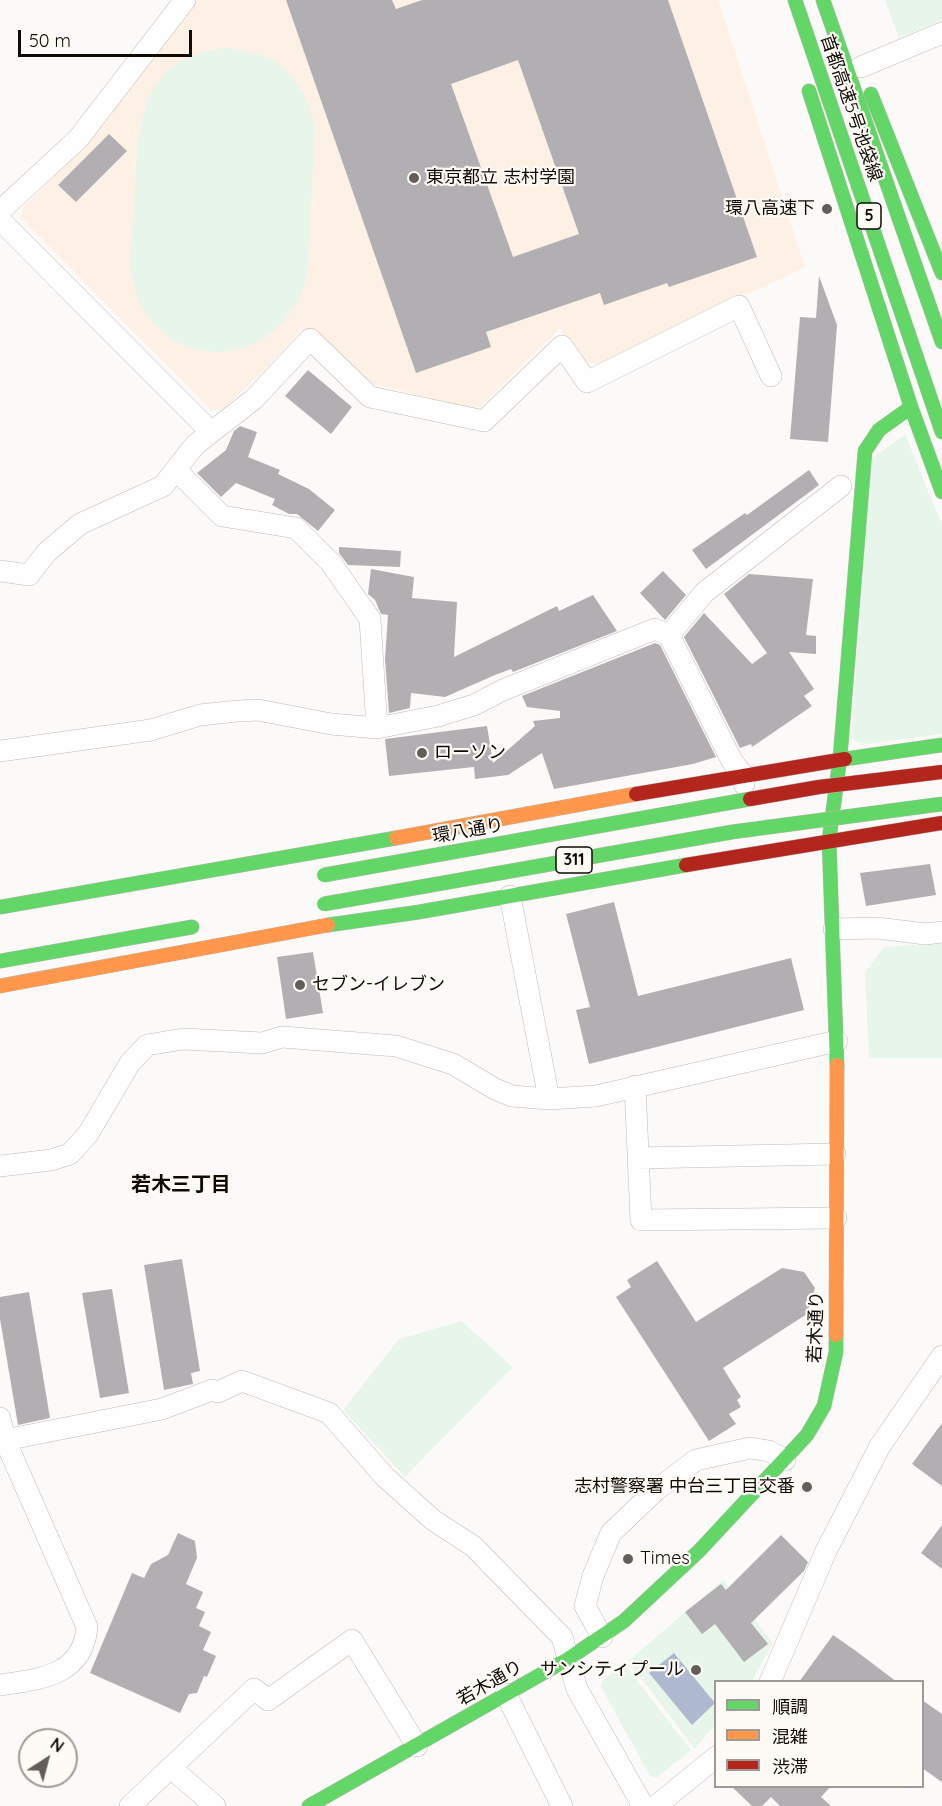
<!DOCTYPE html>
<html>
<head>
<meta charset="utf-8">
<style>
	body { margin:0 }
	#map { position:relative; width:942px; height:1806px; overflow:hidden; background:#fcfaf8; font-family:Quicksand,"Noto Sans JP",sans-serif }
	canvas { display:block }
	.legend { position:absolute; left:714px; top:1680px; width:210px; height:108px; box-sizing:border-box; background:#fefaf6; border:2px solid #9f9a96; margin:0; padding:8px 10px; list-style:none; font-size:18px; color:#100a05 }
	.legend li { display:flex; align-items:center; gap:12px; height:30px }
	.legend b { width:30px; border:2px solid #9f9a96 }
	.north { position:absolute; left:18px; top:1728px; width:60px; height:60px; box-sizing:border-box; background:#fefaf6; border:2px solid #9f9a96; border-radius:50%; rotate:36deg; font-size:16px; font-weight:700; line-height:24px; text-align:center; color:#100a05 }
	.north::after { content:''; display:block; margin:auto; width:21px; height:27px; background:#635e5a; clip-path:polygon(50% 0,100% 100%,50% 72%,0 100%) }
	.scale { position:absolute; left:18px; top:30px; width:174px; height:27px; box-sizing:border-box; border:3px solid #100a05; border-top:0; padding-left:8px; font-size:18px; line-height:21px; white-space:nowrap; color:#100a05; -webkit-text-stroke:4px #fefaf6; paint-order:stroke }
</style>
</head>
<body>
<div id="map">
<canvas width="942" height="1806"></canvas>
<ul class="legend">
<li><b style="height:8px;background:#63d668"></b>順調</li>
<li><b style="height:8px;background:#ff974d"></b>混雑</li>
<li><b style="height:8px;background:#b3261e"></b>渋滞</li>
</ul>
<div class="north">N</div>
<div class="scale">50 m</div>
</div>
<script>
const ctx = document.querySelector('canvas').getContext('2d');
ctx.lineJoin = 'round';
function fillPath(path, color) { ctx.fillStyle = color; ctx.fill(path, 'evenodd'); }
function stroke(path, color, width, dash) { ctx.strokeStyle = color; ctx.lineWidth = width; ctx.lineCap = dash ? 'butt' : 'round'; ctx.setLineDash(dash || []); ctx.stroke(path); }
function write(font, color, halo, rows, align = 'center') {
  ctx.font = font + ' Quicksand,"Noto Sans JP",sans-serif'; ctx.lineWidth = 4.5; ctx.setLineDash([]); ctx.textBaseline = 'middle'; ctx.strokeStyle = halo; ctx.fillStyle = color; for (const [text, x, y, turn = 0] of rows) {
    ctx.save(); ctx.translate(x, y); ctx.rotate((+turn || 0) * Math.PI / 180); ctx.textAlign = isNaN(turn) ? turn : align; if (halo) ctx.strokeText(text, 0, 0); ctx.fillText(text, 0, 0); ctx.restore();
  }
}
fillPath(new Path2D(`
	M198,0H718L805,267L600,366L585,361L560,329L477,410L373,384L315,329L303,328L265,370L222,410H211L20,217L23,208L82,148Z`), '#fdf1e5');
fillPath(new Path2D(`
	M885,0H942V20L899,38Z
	M225,48C277,52 302,75 315,126L307,276C276,386 138,371 130,264C132,233 134,202 136,171C141,105 148,58 225,48Z
	M905,434L942,525V734L866,744L851,739L871,459Z
	M942,943V1058H869L865,973L884,947Z
	M461,1321L513,1367L405,1477L343,1410L399,1339Z
	M723,1580L773,1643L752,1681L716,1682L715,1725L695,1749L628,1661Z
	M624,1664L691,1750L656,1778L650,1776L601,1687L603,1680Z`), '#e7f5eb');
fillPath(new Path2D(`
	M674,1653L715,1703L692,1725L649,1673Z`), '#aeb9d0');
fillPath(new Path2D(`
	M286,0H392L396,9L422,0H668L757,257L669,287L667,283L604,305L600,293L486,332L491,347L416,373ZM518,60L579,234L513,257L451,84Z
	M109,134L127,151L76,202L58,185Z
	M819,276L837,325L828,442L790,439L800,317L816,318Z
	M308,370L352,407L331,434L285,396Z
	M240,426L257,432L248,457L280,470L278,474L309,489L335,510L318,531L297,514H289L272,505L275,499L236,483L221,497L197,473L226,450L234,431Z
	M809,470L819,485L706,569L692,550L745,513L747,515Z
	M339,547L401,551L400,567L348,565L339,553Z
	M371,569L414,577L412,598L457,602L454,657L557,606L559,611L593,595L617,631L513,672L511,669L495,675L445,697L411,693L410,708L389,713L385,659L388,615L381,614L375,600L368,594Z
	M663,571L686,595L665,620L640,593Z
	M749,574L813,579L806,635L816,636V654L789,652L814,689L804,696L812,706L752,747L751,744L740,748L684,637L704,613L752,664L767,653L724,594Z
	M655,643L660,645L716,757L693,764L554,789L542,753L508,775L475,779L474,767L389,776L385,739L487,726L493,763L535,726L533,721L560,718V711L527,707L522,696Z
	M930,864L936,895L866,906L860,873Z
	M614,902L638,996L791,958L804,1010L589,1064L576,1010L590,1007L566,914Z
	M313,952L323,1013L286,1019L277,957Z
	M182,1259L200,1371L191,1373L193,1384L164,1390L144,1265Z
	M657,1261L696,1322L782,1268L804,1272L815,1288L807,1314L723,1368L741,1397L737,1400L741,1407L729,1414L736,1424L709,1441L616,1297L631,1287L627,1280Z
	M112,1289L129,1393L100,1398L82,1293Z
	M29,1292L50,1418L18,1425L0,1319V1297Z
	M942,1423V1486L912,1464Z
	M942,1525V1569L921,1553Z
	M178,1533L195,1541L197,1558L186,1584L203,1592L196,1608L205,1612L199,1626L211,1632L203,1650L216,1656L207,1677L204,1676L197,1693L189,1694L180,1713L90,1673L132,1573L144,1578L151,1564L168,1555Z
	M781,1535L808,1562L804,1571L751,1623L768,1644L744,1662L715,1624L702,1634L685,1612L721,1584L726,1590Z
	M833,1635L856,1651L897,1682H799Z
	M922,1700L942,1714V1782L922,1768Z
	M731,1786H831L821,1797L831,1806H780L771,1797L762,1806H752Z`), '#b2afb2');
const street = new Path2D(`
	M861,67L942,33
	M0,211L78,139L185,0
	M0,220L210,431
	M177,471L222,516L296,528L331,563L370,619L377,728
	M0,571L29,575L47,552L80,524L163,486L195,445L254,399L310,339L370,397L484,421L562,346L587,382L739,306L771,376
	M0,751L151,730L200,715L238,711L258,710L331,724L377,728L438,716L474,705L503,690L655,629L669,635
	M744,784L743,775L732,761L669,635L705,592L841,486
	M510,896L549,1099
	M834,929L877,928L926,934L942,932
	M635,1086L641,1220L836,1218
	M638,1158L835,1154
	M0,1166L51,1160L70,1154L88,1134L130,1063L147,1045L183,1039L262,1043L282,1037L396,1046L453,1064L495,1089L512,1096L549,1099L596,1096L837,1041
	M0,1418L5,1440L87,1627C83,1676 40,1679 0,1685
	M5,1440L162,1409L212,1390L218,1392L242,1381L329,1413L385,1477L433,1520L473,1546L562,1637L577,1689L643,1806
	M602,1637L585,1606L593,1576L611,1533L656,1490L696,1460L750,1448L769,1451L785,1460
	M770,1682L826,1551L880,1446L942,1356
	M506,1694L562,1806
	M171,1768L215,1806
	M130,1806L254,1689L268,1700L352,1640L417,1746
	M656,1806L716,1757`);
const fast = new Path2D(`
	M795,0L942,432
	M823,0L942,342
	M809,91L911,407L942,492
	M871,94L942,273
	M845,759L942,745
	M0,907L396,838
	M328,925L419,912L686,865
	M0,961L192,927
	M837,1065L829,840L840,758L865,451L879,430L911,407
	M309,1806L568,1659L624,1621L699,1551L807,1435L824,1406L836,1352V1335`);
const slow = new Path2D(`
	M396,838L636,794
	M0,986L328,925
	M836,1335L837,1065`);
const jam = new Path2D(`
	M636,794L845,759
	M686,865L942,823`);
stroke(street, '#beb9b5', 22);
stroke(fast, '#beb9b5', 15);
stroke(slow, '#beb9b5', 15);
stroke(jam, '#beb9b5', 15);
stroke(street, '#fffefe', 21);
stroke(fast, '#63d668', 14);
stroke(slow, '#ff974d', 14);
stroke(jam, '#b3261e', 14);
const fastBridge = new Path2D(`
	M324,875L750,799
	M324,904L732,832L942,804`);
const jamBridge = new Path2D(`
	M750,799L819,787L942,772`);
stroke(fastBridge, '#beb9b5', 15, []);
stroke(jamBridge, '#beb9b5', 15, []);
stroke(fastBridge, '#63d668', 14);
stroke(jamBridge, '#b3261e', 14);
for (const [x, y, r, color] of [
	[414,178,6,"#635e5a"],
	[827,209,6,"#635e5a"],
	[422,753,6,"#635e5a"],
	[300,985,6,"#635e5a"],
	[807,1487,6,"#635e5a"],
	[628,1559,6,"#635e5a"],
	[696,1670,6,"#635e5a"]
]) { const dot = new Path2D(); dot.arc(x, y, r, 0, 2 * Math.PI); ctx.fillStyle = color; ctx.fill(dot); stroke(dot, '#fefaf6', 2); }
for (const [x, y, w] of [
	[869,216,24],
	[574,860,36]
]) { const box = new Path2D(); box.roundRect(x - w / 2, y - 13, w, 26, 4.5); ctx.fillStyle = '#fefaf6'; ctx.fill(box); stroke(box, '#100a05', 1.5); }
write('bold 16px', '#100a05', null, [
	["5",869,216],
	["311",574,860]
]);
write('18px', '#100a05', '#fefaf6', [
	["首都高速5号池袋線",851,108,71],
	["環八通り",468,831,-10],
	["若木通り",816,1327,-88],
	["若木通り",490,1683,-30]
]);
write('18px', '#100a05', '#fefaf6', [
	["東京都立 志村学園",426,178],
	["環八高速下",815,209,"right"],
	["ローソン",434,753],
	["セブン-イレブン",312,985],
	["志村警察署 中台三丁目交番",795,1487,"right"],
	["Times",640,1559],
	["サンシティプール",684,1670,"right"]
], 'left');
write('bold 20px', '#100a05', '#fefaf6', [
	["若木三丁目",181,1185]
]);
</script>
</body>
</html>
